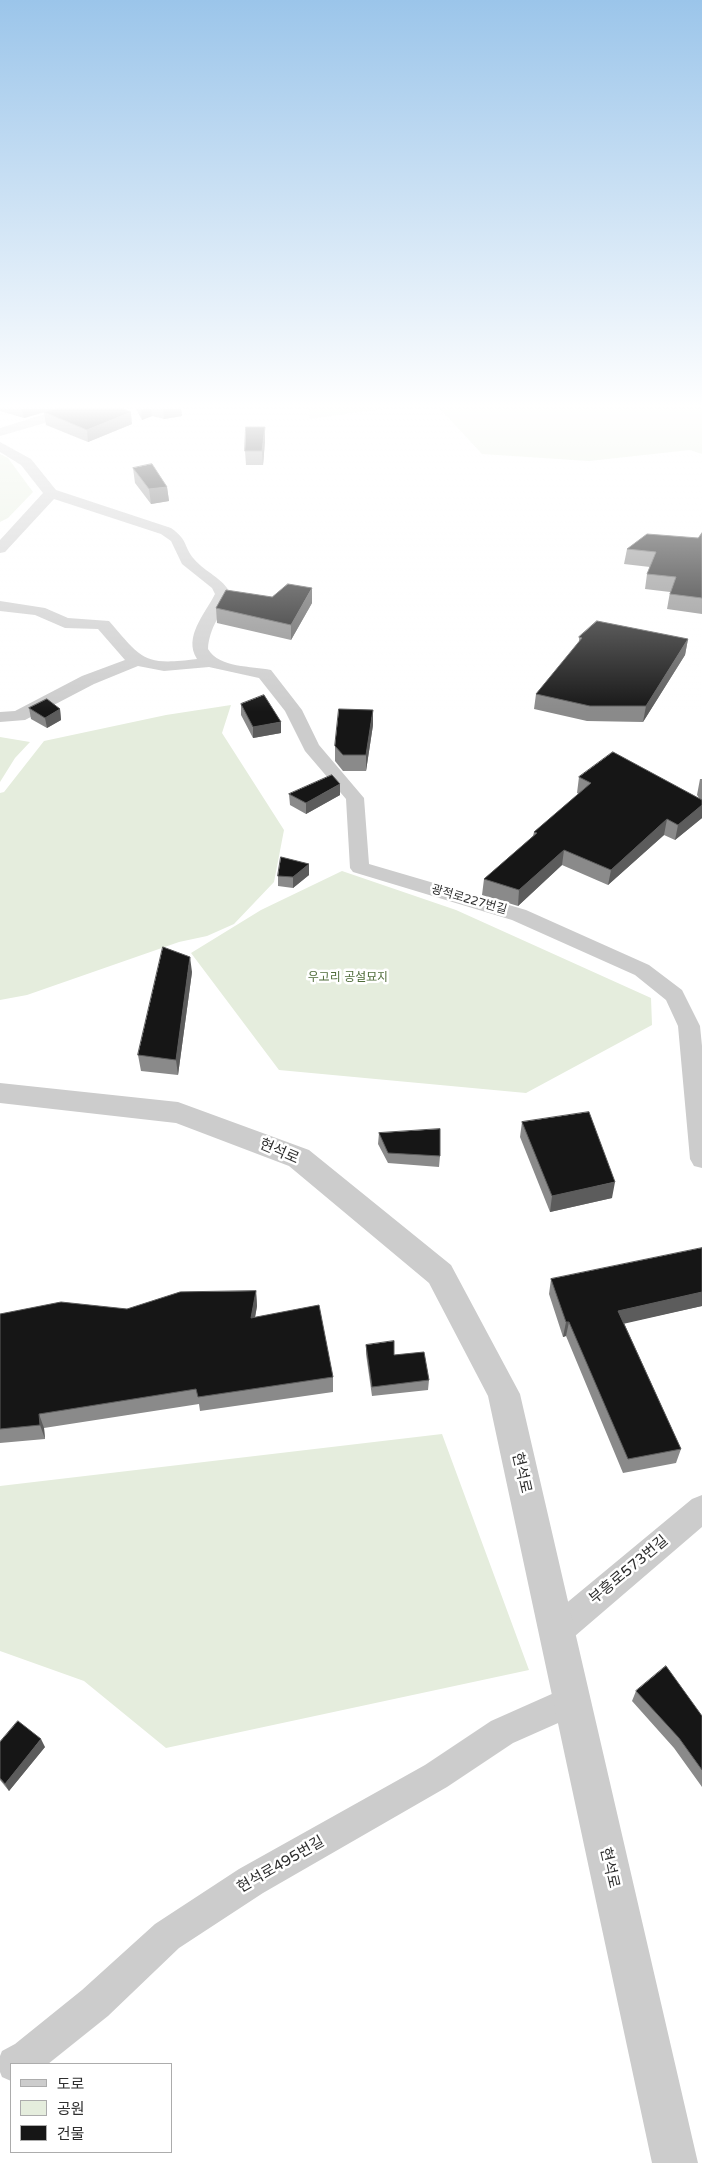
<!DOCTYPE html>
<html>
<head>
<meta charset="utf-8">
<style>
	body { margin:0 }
	#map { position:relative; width:702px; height:2163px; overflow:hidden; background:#fff; font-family:"Varela Round","Noto Sans KR",sans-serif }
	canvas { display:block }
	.legend { position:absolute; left:10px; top:2063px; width:162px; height:90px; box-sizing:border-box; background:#fff; border:1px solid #acacac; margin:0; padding:6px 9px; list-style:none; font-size:15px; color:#2f2f2f }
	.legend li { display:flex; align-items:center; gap:10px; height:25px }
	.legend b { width:25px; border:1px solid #acacac }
</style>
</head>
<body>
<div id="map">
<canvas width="702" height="2163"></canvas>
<ul class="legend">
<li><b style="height:6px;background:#ccc"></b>도로</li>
<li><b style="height:14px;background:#e5eddd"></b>공원</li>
<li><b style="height:14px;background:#161616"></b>건물</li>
</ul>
</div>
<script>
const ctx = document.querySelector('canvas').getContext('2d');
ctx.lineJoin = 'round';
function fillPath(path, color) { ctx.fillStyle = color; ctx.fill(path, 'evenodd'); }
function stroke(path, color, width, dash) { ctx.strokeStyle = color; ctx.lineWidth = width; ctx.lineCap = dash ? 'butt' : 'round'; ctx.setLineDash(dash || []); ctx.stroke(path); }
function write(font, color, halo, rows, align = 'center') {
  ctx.font = font + ' "Varela Round","Noto Sans KR",sans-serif'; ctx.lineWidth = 5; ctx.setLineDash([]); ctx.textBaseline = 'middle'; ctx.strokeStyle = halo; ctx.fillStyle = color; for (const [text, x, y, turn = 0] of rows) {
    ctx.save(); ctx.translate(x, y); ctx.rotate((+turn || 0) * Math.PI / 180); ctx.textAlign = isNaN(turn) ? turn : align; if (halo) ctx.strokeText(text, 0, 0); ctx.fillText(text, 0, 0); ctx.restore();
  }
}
fillPath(new Path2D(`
	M309,409H383L310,419Z
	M440,409H702V454L690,450L589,461L482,454Z
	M0,454L8,458L33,492L8,518L0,522Z
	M231,705L222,733L284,830L274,882L234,924L207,936L179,942L27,995L0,1000V793L4,792L44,741L166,715Z
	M0,737L30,742L15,758L0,782Z
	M342,871L456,910L651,998L652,1025L526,1093L279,1070L191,953L261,910Z
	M442,1434L529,1670L166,1748L84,1681L0,1651V1486Z`), '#e5eddd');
fillPath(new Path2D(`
	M61,409H74L69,416L0,436V428Z
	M0,442L31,459L56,490L171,528C189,541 183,546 194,559C206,573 222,577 231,594C222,612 209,628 208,649C219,668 252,666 271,670L302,710L319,745L364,798L369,864L526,910L649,965L682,990L700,1026L702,1046V1168L694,1166L690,1159L678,1026L666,1000L635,975L512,920L353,872L350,868L346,799L305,751L285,711L259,678L209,667L164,671L138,666L94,684L25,720L0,722V712L15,711L82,676L125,660L98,629L65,628L35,615L0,611V601L45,608L68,618L109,621C142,659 143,666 197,659C183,637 205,614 215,594L212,588L182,564L171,541L161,534L54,499L5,552L0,553V540L43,493L21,465L0,452Z
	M702,1495V1527L568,1642L557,1646L546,1642L542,1631L546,1620L692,1499Z
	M572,1685L583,1690L588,1701L583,1712L513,1743L447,1787L263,1893L179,1948L108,2016L48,2064H11V2081L2,2077L0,2072V2056L2,2051L15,2044L82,1990L155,1924L239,1869L425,1765L491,1721Z`), '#ccc');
fillPath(new Path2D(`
	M0,1083L178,1102L309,1150L451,1265L520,1394L698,2163H652L488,1396L429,1283L289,1166L176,1123L0,1103Z`), '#ccc');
fillPath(new Path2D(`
	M0,409H55L24,418L0,411Z
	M136,409H181L182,416L164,419L152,416L142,420Z
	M44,412L132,424L88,442L46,425Z
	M265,441L263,465H246L245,451Z
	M133,468L167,487L169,501L151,504L135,483Z
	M702,533V614L667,609L670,592L645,589L647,574L650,567L624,564L627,549L698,538Z
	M312,603L291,640L217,623L216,608Z
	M579,637L688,639L685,655L643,722L587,721L534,709L536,694L579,643Z
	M241,704L281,733L253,738L241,715Z
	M29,708L60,709L61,720L47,728L31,719Z
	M373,725L366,771H343L335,761V746Z
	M579,777L699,798L697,795L700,779H702V818L675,840L664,835L608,885L562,865L518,906L482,895L484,879L533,836L534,832L579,794L577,793Z
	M289,794L340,795L306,814L290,805Z
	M309,864V875L293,888L278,886V876Z
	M192,972L178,1075L141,1071L138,1055Z
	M522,1122L612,1198L550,1212L520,1137Z
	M379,1133L440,1156L439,1167L388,1163L378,1144Z
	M702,1248V1306L624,1323L681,1449L676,1463L623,1473L566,1336L563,1337L549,1294L551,1279Z
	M256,1291L257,1306L255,1318L333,1377V1392L200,1411L199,1404L44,1428L45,1439L0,1443V1314L127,1309Z
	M366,1345L429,1380L428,1390L372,1396L366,1354Z
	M636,1691L702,1716V1787L674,1748L632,1701Z
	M0,1742L45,1747L9,1791L0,1780Z`), '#8a8a8a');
fillPath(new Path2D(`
	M22,409H55L24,418Z
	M145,409H151L152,416L142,420L141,411Z
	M163,409H181L182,416L164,419Z
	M131,412L132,424L88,442L87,430Z
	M265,427V441L263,465L262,451Z
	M167,487L169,501L151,504L149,489Z
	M312,588V603L291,640V625Z
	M688,639L685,655L643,722L646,706Z
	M60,709L61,720L47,728L45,718Z
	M373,710V725L366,771V755Z
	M281,722V733L253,738V727Z
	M340,784V795L306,814V803Z
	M702,805V818L675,840L678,825Z
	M667,819L664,835L608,885L611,870Z
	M564,850L562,865L518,906L519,890Z
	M309,864V875L293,888V877Z
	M190,957L192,972L178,1075L176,1060Z
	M615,1182L612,1198L550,1212L552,1196Z
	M256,1291L257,1306L252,1333L251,1318Z
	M702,1292V1306L614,1326L618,1311Z
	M566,1322H569L566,1336L563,1337Z
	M39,1414L44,1428L45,1439L40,1425Z
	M41,1739L45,1747L9,1791L5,1784Z`), '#5c5c5c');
const building = new Path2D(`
	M56,409H124L131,412L87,430L44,412Z
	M246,427H265L262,451H245Z
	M152,464L167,487L149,489L133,468Z
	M702,533V598L670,594L676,577L647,574L656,552L627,549L647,534L698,538Z
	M288,584L312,588L291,625L216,608L226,590L272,597Z
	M597,621L688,639L646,706H590L536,694L582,638L579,637Z
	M264,695L281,722L253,727L241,704Z
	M47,699L60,709L45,718L29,708Z
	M339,709L373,710L366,755H343L335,746Z
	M613,752L702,800V805L678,825L667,819L611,870L564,850L519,890L484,879L537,833L534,832L591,783L579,777Z
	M332,775L340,784L306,803L289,794Z
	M281,857L309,864L293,877L278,876Z
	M163,947L190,957L176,1060L138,1055Z
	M589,1112L615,1182L552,1196L522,1122Z
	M440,1129V1156L388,1153L379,1133Z
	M702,1248V1292L618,1311L681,1449L628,1459L569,1322H566L551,1279Z
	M256,1291L251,1318L319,1305L333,1377L198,1397L196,1389L39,1414L40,1425L0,1429V1314L61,1302L127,1309L180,1292Z
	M394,1341V1355L424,1352L429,1380L372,1387L366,1345Z
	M666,1666L702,1716V1770L679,1738L636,1691Z
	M18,1721L41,1739L5,1784L0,1778V1742Z`);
fillPath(building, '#161616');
stroke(building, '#5c5c5c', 1);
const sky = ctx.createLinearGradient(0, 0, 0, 712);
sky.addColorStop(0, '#9bc5ea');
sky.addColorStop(0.57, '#fff');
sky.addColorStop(1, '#ffffff00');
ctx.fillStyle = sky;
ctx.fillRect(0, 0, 702, 712);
write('12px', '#2f2f2f', '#fff', [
	["광적로227번길",469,900,16]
]);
write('12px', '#506d3b', '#fff', [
	["우고리 공설묘지",348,978]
]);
write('15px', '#2f2f2f', '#fff', [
	["현석로",279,1152,23],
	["현석로",521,1473,77],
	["부흥로573번길",629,1570,-40],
	["현석로495번길",281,1865,-30],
	["현석로",609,1868,77]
]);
</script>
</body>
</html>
